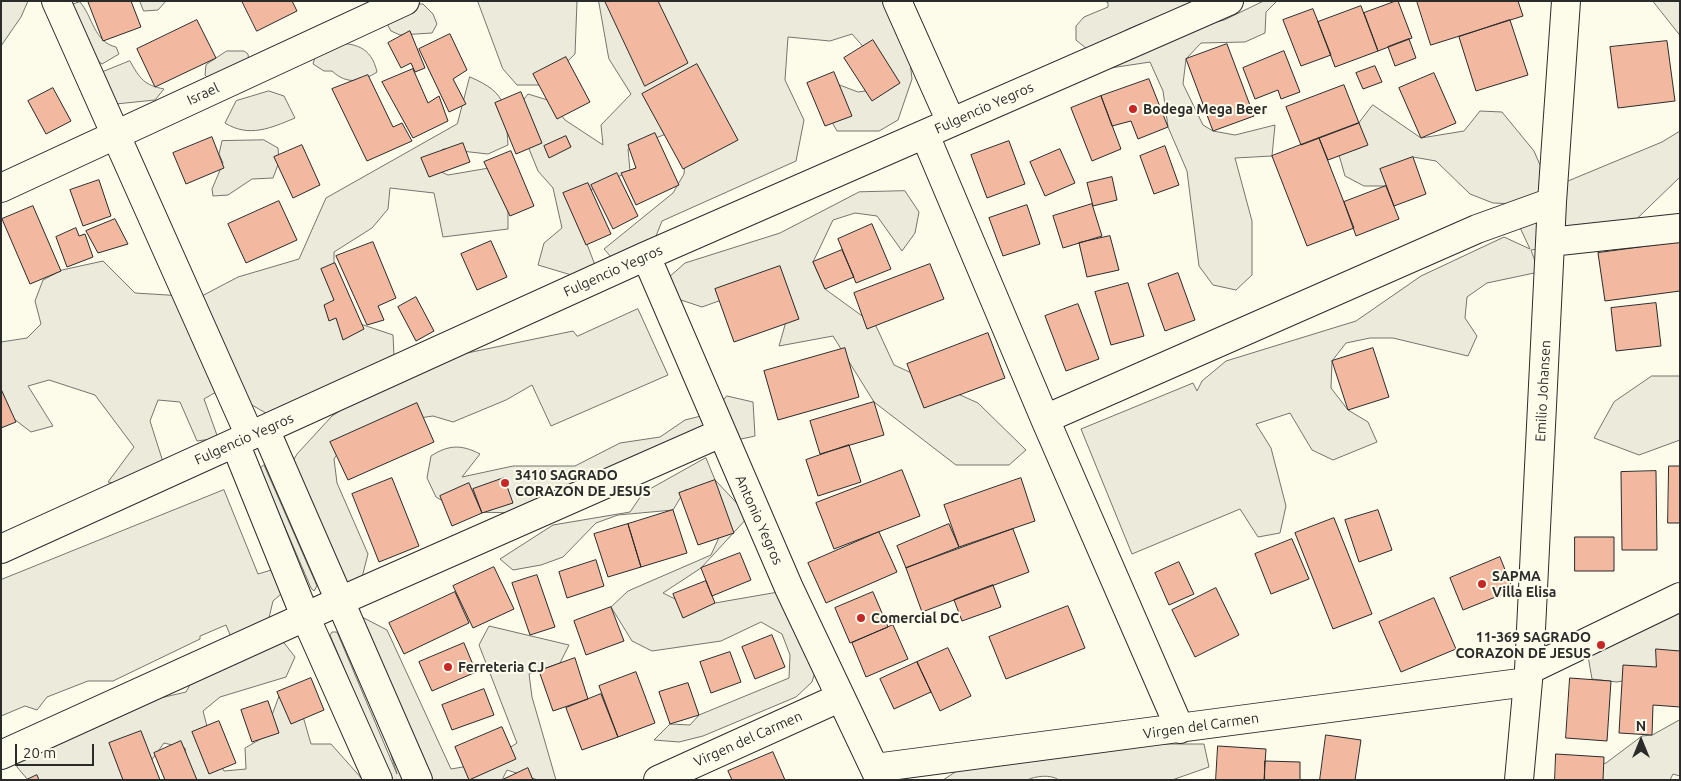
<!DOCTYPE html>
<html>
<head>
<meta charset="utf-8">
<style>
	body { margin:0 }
	#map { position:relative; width:1681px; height:781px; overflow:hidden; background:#fdfbea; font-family:Ubuntu,sans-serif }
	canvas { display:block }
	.frame { position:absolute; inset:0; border:2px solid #2b2b2b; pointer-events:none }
	.north { position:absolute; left:1616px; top:716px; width:50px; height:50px; -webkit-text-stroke:4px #fdfbea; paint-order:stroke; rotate:0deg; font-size:14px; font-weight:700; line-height:20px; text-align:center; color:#2b2b2b }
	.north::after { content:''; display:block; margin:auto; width:18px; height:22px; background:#2b2b2b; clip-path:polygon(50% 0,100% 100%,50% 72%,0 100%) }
	.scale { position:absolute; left:15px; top:744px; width:79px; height:22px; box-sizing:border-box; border:2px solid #2b2b2b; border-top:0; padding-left:6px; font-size:15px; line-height:18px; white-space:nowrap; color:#2b2b2b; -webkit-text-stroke:4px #fdfbea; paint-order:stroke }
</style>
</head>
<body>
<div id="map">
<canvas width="1681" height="781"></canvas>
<div class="frame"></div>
<div class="north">N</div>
<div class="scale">20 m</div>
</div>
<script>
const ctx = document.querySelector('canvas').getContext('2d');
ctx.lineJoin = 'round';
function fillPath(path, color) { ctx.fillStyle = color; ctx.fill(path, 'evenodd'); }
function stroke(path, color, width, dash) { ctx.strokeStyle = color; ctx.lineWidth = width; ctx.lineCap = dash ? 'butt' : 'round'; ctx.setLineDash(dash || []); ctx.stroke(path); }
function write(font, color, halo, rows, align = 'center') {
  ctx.font = font + ' Ubuntu,sans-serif'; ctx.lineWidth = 4; ctx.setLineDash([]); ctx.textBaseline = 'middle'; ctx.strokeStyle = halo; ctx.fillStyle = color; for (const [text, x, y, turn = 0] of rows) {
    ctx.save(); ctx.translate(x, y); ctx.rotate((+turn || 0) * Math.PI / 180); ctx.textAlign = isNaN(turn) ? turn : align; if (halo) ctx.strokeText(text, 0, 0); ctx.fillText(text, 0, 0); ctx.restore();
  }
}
const green = new Path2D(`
	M1,1H28L21,17L1,46Z
	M140,1H166L158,10L144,11Z
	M478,1H577L575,54L543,85H517L503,69Z
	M599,1H903L912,79L898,120L879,131H837L816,94L837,84L858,92L880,89L881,67L852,34L830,41L788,37L785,80L804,120L796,161L662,221L654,241L619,266L604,249L673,193L684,174L686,151L671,132L628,149L630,171L570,200L595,265L578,277L538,265L544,243L562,228L553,188L538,171L514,112L528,94L551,101L565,120L603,145L601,125L631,94L609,59Z
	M1105,1H1204L1158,22L1140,24L1126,30L1112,39L1087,49L1076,40V26L1084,17L1108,7V3Z
	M1264,1H1277L1266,12L1265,33L1245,42L1201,43L1186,59L1183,84L1203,125L1213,131L1235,135L1275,125L1272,156L1235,158L1252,221V275L1236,290L1213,285L1199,266L1187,171L1168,127L1163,91L1150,62L1104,69L1118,49L1224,20Z
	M1653,1H1680V35Z
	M80,2C93,17 94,42 116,47L119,54L102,64L89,54V39L79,30L65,7Z
	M411,4H423L433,14L437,24L432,33L400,35L391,31L386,22Z
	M331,43C355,43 371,46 377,72C362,82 347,85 332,71H324L313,64L317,50Z
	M227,51H244L248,54L249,63L213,84L205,75L206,65Z
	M130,61C140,79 144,85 164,89L155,100L116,104L98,74Z
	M470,77C510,94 505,108 508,145L488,154L443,149L428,166L448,175L489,168L508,208V229L443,237L434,193L390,188L388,209L372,228L334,252V315L393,335L394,356L281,422L223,388L204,399L218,438L197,441L180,402L158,400L150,421L163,462L129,487L108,482L134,447L95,395L49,380L28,386L53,426L31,432L1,409V342L27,338L41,324L35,301L43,280L62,270L103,261L135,293L200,297L238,277L299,259L326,198L457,124Z
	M269,91L284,96L295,118C271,128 249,138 225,123L236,101Z
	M1373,105L1421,138L1464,131L1480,111L1502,112L1534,151L1543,172L1539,193L1662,142L1680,131V177L1618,237L1531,250L1539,272L1487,283L1467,297L1465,318L1477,336L1468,356L1393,338H1370L1346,343L1332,361L1331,388L1348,410L1368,422L1377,442L1333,460L1312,450L1290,413L1256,424L1271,448L1286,506L1280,533L1258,537L1240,509L1132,554L1081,429L1193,383L1197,391L1202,381L1226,361L1356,321L1421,276L1504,237L1530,249L1515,217L1519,204L1493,203L1470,194L1436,161L1413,157L1386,186H1364L1345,176L1339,155L1360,148L1359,123Z
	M264,140L278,148L279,162L273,178L252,179L228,195L213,196L212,189L223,163L219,154L222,141Z
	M905,191L919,212L915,233L902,251L877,216L855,213L833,220L813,262L825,289L876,326L894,365L978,403L1026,450L1009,465H956L874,402L833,336L779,346L785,325L775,281L702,307L678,299L668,278L685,263L780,233L859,192Z
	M638,309L668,375L551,426L532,385L506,400L453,422L433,416L387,423L340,450L334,459L337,483L368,554L359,589L348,592L292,463L297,454L332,416L375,388L443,358L573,331L577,336Z
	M1652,376H1680V440L1639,455L1594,438L1614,402Z
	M727,396L753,402L755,436L732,441L530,513L462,512L436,497L427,478L431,456C448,445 461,444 480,454L462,477L513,466H575L620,443L660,437L685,420L713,413Z
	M706,458L715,480L749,516L701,568L663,593L681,602L715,603L784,591L819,659L812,682L796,697L703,736L679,742L654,740L670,724L690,725L699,715L789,678L790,655L782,634L761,622L721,641L652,651L632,641L611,607L628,591L711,555L721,533L709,491L685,490L673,510L618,515L596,523L563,557L541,565L513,570L500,559L553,525L630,512L643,493Z
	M264,465L317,586L314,591L311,588L260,469Z
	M224,490L258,574L278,568L289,587L273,601L268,622L295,657L286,677L220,697L203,711L214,753L224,771L246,769L245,748L264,737L279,696L300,706L311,744H331L363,780H190L185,748L164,743L137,780H28L17,767L15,746L53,723L186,692L206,655L231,637L226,625L200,636V639L113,681H88L47,697L37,710L25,706L1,716V580Z
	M1680,597V670L1617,682L1592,679L1588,656Z
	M362,617L387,630L451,769L486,763L517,743L479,645L489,626L569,645L560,663L529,674L532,697L556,780H538L507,770L502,780H392L330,635L332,632H337L397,774L353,632L352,621Z
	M1680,720V776L1673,774L1670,780H1566L1574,771L1606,763L1642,736L1652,735Z
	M1060,744H1204L1209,767L1172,780H1059C1050,774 1036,776 1027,780H943L983,754Z`);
fillPath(green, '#ecebdb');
stroke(green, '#74746e', 1);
const building = new Path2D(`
	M131,1L141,27L103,41L88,2Z
	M242,1H292L297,11L257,31Z
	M605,1H658L688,63L645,86Z
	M1396,1H1398L1412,38L1378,51L1364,13Z
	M1417,1H1518L1523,16L1431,45Z
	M1361,6L1378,51L1335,67L1318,22Z
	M1313,9L1331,55L1301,66L1283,20Z
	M197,20L216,58L155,87L137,49Z
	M1510,20L1528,75L1476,91L1459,37Z
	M410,31L425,68L415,72L411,63L401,68L388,43Z
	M450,34L467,70L453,79L466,104L449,112L419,49Z
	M1409,39L1416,58L1395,66L1388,47Z
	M873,40L900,83L872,101L844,58Z
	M1667,41L1675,101L1618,108L1610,47Z
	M1227,44L1254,116L1213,131L1186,59Z
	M1284,51L1300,92L1281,99L1278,90L1255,99L1243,68Z
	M566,57L590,102L557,119L533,74Z
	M697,64L738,140L683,169L642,94Z
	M1375,66L1382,82L1363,89L1356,73Z
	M413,69L428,103L439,96L448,121L413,138L382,82Z
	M834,72L852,116L825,126L807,83Z
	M1434,73L1456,123L1421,138L1399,88Z
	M368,75L393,127L402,123L412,141L367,161L332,89Z
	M1149,79L1168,127L1138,139L1131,121L1112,126L1101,96Z
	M1344,85L1359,123L1301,145L1286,107Z
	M53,88L71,121L46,134L28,101Z
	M521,92L542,143L516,154L495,103Z
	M1101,96L1121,149L1092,161L1071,108Z
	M1359,123L1368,145L1328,160L1319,138Z
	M655,133L679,185L636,205L621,173L636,168L628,145Z
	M566,136L571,147L549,158L544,146Z
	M212,137L224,168L186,184L173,153Z
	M1319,138L1354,228L1307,246L1272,156Z
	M1009,141L1025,184L987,198L971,155Z
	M463,143L470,162L429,177L421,158Z
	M302,145L320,185L293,198L274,157Z
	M1165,146L1179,185L1154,194L1140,156Z
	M1060,149L1075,183L1045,196L1030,162Z
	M511,151L534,206L510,216L484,162Z
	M1413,157L1426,194L1394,206L1380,169Z
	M617,173L638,216L613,229L591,185Z
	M1112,177L1117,200L1093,206L1087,183Z
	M99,180L111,216L83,226L70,190Z
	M588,183L611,234L586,245L563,193Z
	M1386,186L1399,219L1356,236L1344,202Z
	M279,201L297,240L246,263L228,224Z
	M1092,204L1102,236L1063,248L1053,216Z
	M1027,205L1040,244L1003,256L989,218Z
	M33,206L61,271L30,284L2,219Z
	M115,219L128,244L98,253L86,231Z
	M872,224L891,269L856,283L838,239Z
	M76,228L79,236L85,234L93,257L67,267L56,237Z
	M1110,236L1119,270L1087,277L1079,243Z
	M491,241L507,277L477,290L461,254Z
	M373,242L396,298L378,306L384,320L367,325L336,256Z
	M1680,242V291L1605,301L1598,253Z
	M842,250L854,277L825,289L813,262Z
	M335,263L364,329L343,340L336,318L329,321L324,305L334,300L321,269Z
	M930,264L944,299L867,329L854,293Z
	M780,266L799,319L734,342L715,289Z
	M1178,273L1195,320L1165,331L1148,284Z
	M1128,283L1144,336L1111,345L1095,292Z
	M416,297L434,331L416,341L398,307Z
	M1656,303L1661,346L1616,351L1611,308Z
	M1078,304L1099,359L1066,371L1045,316Z
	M988,333L1005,378L924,408L907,364Z
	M845,348L859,397L778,420L764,371Z
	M1373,348L1389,397L1348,410L1332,361Z
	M1,389L16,422L1,428Z
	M874,402L884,435L820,454L810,421Z
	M417,403L434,442L348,480L330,442Z
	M849,445L861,482L818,496L806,460Z
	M1669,466H1680V523H1668Z
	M902,470L920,516L834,549L816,503Z
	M1656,471L1657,550H1622L1621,472Z
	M392,478L419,546L379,562L352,494Z
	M504,478L513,503L482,513L473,489Z
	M1021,478L1035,521L959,547L944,505Z
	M715,480L734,533L698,545L679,493Z
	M469,483L482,513L452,526L440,496Z
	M673,510L687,553L641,567L628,524Z
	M1378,510L1392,550L1359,562L1345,520Z
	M1334,518L1372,614L1333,629L1295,533Z
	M628,524L641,567L608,577L594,534Z
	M949,524L959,547L906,568L897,546Z
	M1013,529L1029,572L922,612L906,568Z
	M879,532L897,572L826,603L808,563Z
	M1575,537H1614V571H1575Z
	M1292,539L1309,579L1271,594L1255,554Z
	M740,553L751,580L712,596L701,568Z
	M1500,557L1513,590L1463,610L1450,578Z
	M596,560L604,586L567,598L559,572Z
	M1179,562L1194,594L1169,605L1155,573Z
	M494,567L514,609L473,628L453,586Z
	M537,575L555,627L530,635L512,583Z
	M706,581L715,603L683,618L673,594Z
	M993,585L1001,607L962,621L954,600Z
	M1216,588L1239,635L1195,657L1172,610Z
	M455,592L469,623L404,654L389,623Z
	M873,592L888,627L850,643L835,608Z
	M1434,598L1456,649L1401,672L1379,622Z
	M1068,606L1085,648L1006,679L989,637Z
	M611,607L624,641L586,655L574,621Z
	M893,625L908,659L866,677L852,643Z
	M772,635L785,667L755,679L742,647Z
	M464,643L476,672L432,691L419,662Z
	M948,648L971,696L940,711L917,662Z
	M1656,649L1680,651V707L1653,705L1652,735L1619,733L1623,665L1656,667Z
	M730,652L741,682L711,693L700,662Z
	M575,658L588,699L553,711L539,671Z
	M917,662L931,692L894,709L880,679Z
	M636,672L655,723L618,737L599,686Z
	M311,678L324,710L291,724L277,692Z
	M1570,678L1611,681L1607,741L1566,738Z
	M688,683L699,715L670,724L659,692Z
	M484,689L494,715L452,730L442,705Z
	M601,694L618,737L582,750L566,708Z
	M268,701L279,733L252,742L241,710Z
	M219,721L236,763L209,774L192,732Z
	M502,727L516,759L469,780L455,747Z
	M141,731L160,780H123L109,743Z
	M1326,735L1361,740L1355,780H1320Z
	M181,741L197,780H165L154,753Z
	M1218,746L1266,749L1264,780H1216Z
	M773,752L785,780H732L728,771Z
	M1556,754L1604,757L1603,780H1555Z
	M1265,761L1300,762V780H1265Z
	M528,768L533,780H502Z
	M37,775L39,780H26Z`);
fillPath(building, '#f2b8a0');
stroke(building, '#2b2b2b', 1);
const minor = new Path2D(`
	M56,1L250,436
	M897,1L951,122
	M925,135L1045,419L1180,729
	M1,188L405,1
	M1550,242L1680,228
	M646,256L789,588L880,780
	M1045,419L1477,229L1552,202
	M265,429L418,780
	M235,443L305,616L378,780
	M1,549L646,256L1229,1
	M1529,670L1680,597
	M1,755L340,601L721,433
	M875,768L1527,682
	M658,780L839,698
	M1519,780L1529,670L1552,202L1566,1`);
stroke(minor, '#2b2b2b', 30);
stroke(minor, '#fdfbea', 28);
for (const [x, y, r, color] of [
	[1133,109,5,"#c62828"],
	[505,483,5,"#c62828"],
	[1482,584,5,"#c62828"],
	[861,618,5,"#c62828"],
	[1601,645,5,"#c62828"],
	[448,667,5,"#c62828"]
]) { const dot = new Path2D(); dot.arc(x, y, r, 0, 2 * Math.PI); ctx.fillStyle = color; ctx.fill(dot); stroke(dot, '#fdfbea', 2); }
write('14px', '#2b2b2b', '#fdfbea', [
	["Israel",203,94,-25],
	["Fulgencio Yegros",984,108,-24],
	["Fulgencio Yegros",613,271,-24],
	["Emilio Johansen",1543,391,-87],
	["Fulgencio Yegros",244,439,-24],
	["Antonio Yegros",759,520,66],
	["Virgen del Carmen",1201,726,-8],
	["Virgen del Carmen",748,739,-24]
]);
write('bold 14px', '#2b2b2b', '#fdfbea', [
	["Bodega Mega Beer",1143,109],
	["3410 SAGRADO",515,475],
	["CORAZON DE JESUS",515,491],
	["SAPMA",1492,576],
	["Villa Elisa",1492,592],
	["Comercial DC",871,618],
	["11-369 SAGRADO",1591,637,"right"],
	["CORAZON DE JESUS",1591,653,"right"],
	["Ferreteria CJ",458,667]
], 'left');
</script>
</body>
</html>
